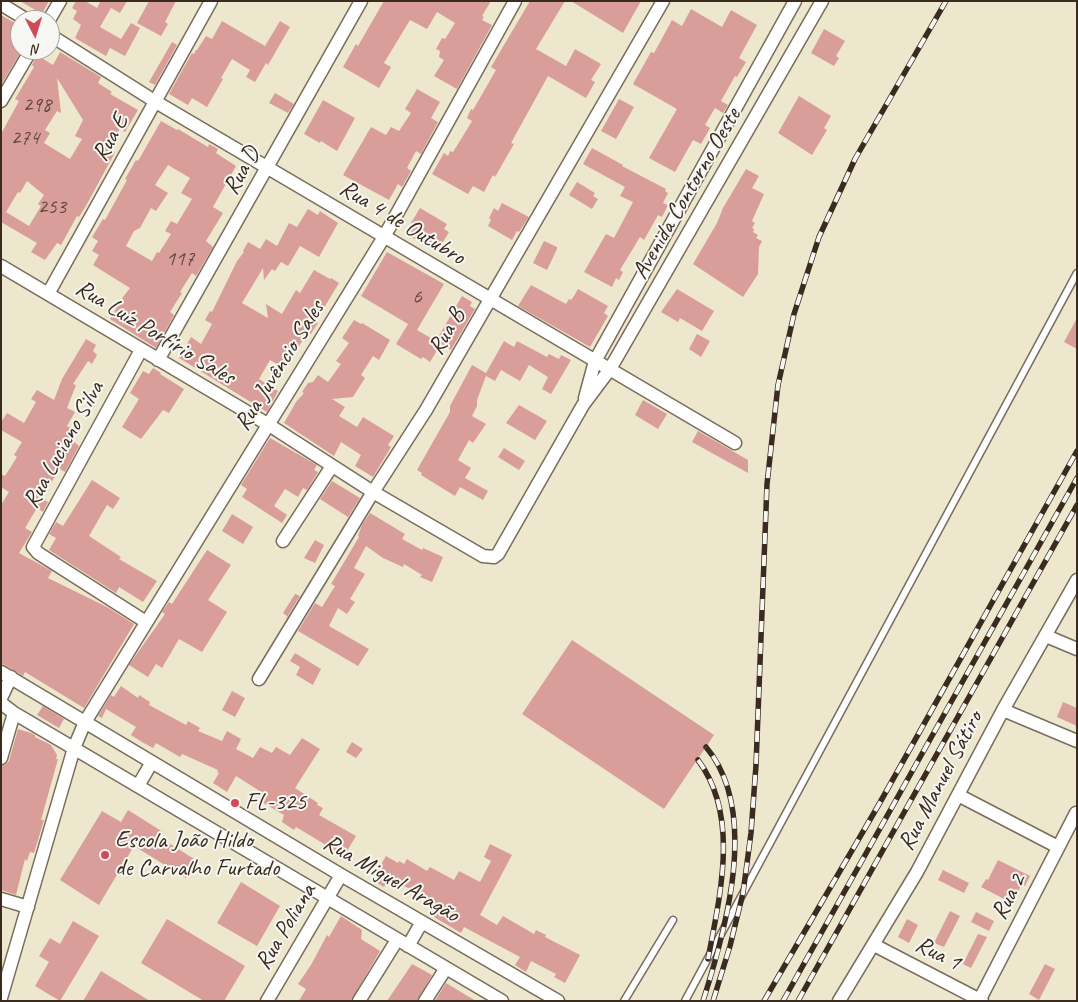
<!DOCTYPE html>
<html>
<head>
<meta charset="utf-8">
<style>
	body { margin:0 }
	#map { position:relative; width:1078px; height:1002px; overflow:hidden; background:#ede7ce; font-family:Caveat,sans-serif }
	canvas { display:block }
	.frame { position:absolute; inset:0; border:2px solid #3b2a1e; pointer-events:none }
	.north { position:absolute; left:10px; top:10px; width:50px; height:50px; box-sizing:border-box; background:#f6f6f2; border:1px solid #aba49d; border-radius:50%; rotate:175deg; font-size:14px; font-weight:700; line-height:20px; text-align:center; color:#3b2a1e }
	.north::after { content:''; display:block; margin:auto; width:18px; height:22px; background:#d1495b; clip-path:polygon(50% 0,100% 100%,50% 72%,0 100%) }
</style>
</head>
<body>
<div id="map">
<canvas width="1078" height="1002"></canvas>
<div class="frame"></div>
<div class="north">N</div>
</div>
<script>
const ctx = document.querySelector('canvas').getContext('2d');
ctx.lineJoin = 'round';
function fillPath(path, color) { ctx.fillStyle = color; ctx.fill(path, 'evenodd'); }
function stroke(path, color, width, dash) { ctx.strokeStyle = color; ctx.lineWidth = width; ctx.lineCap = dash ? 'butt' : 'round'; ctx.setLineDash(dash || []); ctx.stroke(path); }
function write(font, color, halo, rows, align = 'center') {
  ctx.font = font + ' Caveat,sans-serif'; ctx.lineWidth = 4; ctx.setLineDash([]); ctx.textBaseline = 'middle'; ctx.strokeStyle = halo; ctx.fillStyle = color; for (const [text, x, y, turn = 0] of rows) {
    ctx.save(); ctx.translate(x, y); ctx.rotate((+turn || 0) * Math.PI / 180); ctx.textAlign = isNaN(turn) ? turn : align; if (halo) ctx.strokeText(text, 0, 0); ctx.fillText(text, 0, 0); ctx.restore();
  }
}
fillPath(new Path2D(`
	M20,1H49L42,14Z
	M76,1H85L97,8L100,2L98,1H127L120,13L111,8L100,27L121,39L131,23L140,28L125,56L110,48L106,56L75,38L81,25L73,19L77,11L72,8Z
	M149,1H176L165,22L168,24L161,36L137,23Z
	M384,1H491L482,16L484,17L482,20L492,25L457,89L434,76L444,60L439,57L440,51L436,49L442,38L445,39L455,23L437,12L427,29L410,20L384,63L391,67L379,88L343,67L356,44L358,46Z
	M530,1H565L536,49L566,66L575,49L601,64L591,80L595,82L586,98L548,76L511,143L514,144L495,177L493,175L484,192L473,186L468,194L432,174L444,153L448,156L450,151L453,152L463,136L472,121L467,118L471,109L473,110L496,70L491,67Z
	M571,1H641L623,33Z
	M691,9L722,27L731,10L757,25L739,58L746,62L737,77L735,76L721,101L728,105L723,113L715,108L705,125L710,128L701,144L693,140L675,172L649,158L677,109L633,84L651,52L654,53L672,20L682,26Z
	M1,15L20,26V50H22L1,85Z
	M222,21L265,46L280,21L290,27L268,65L266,63L255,82L246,77L250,70L232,59L221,78L223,79L207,107L192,98L188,105L169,94L192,53L194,54L196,50H197L206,36L212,39Z
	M824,29L845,41L836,56L839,58L834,66L811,53Z
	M172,42L177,45L155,85L149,82Z
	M60,52L101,77L98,83L112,92L110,94L138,110L125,132L120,128L111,150L115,152L112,158L87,204L79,217L77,216L61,245L57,243L45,260L31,252L37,243L1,222V134L19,101L15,99L34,67L32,65L37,55L53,65ZM57,78L83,120L75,136L82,139L70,159L44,143L50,133L45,130L57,111L61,113ZM27,181L44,195L38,204L41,206L29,226L6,212L18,192L20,193Z
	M417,89L440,102L431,118L438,122L421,154L416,151L407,168L411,171L402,187L398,184L389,200L343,175L371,127L386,135L391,127L399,131L411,113L405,109Z
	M275,93L294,104L288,113L269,103Z
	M799,96L831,116L824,128L827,130L812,155L778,133Z
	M619,99L634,107L616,139L601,131Z
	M323,100L355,118L337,151L321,141L320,143L304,134Z
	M161,121L177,130L178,129L208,147L209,144L218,149L216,153L236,166L213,207L223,213L206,241L213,247L196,276L192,273L180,292L182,293L170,312L174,315L156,348L110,319L123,297L130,288L93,265L99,255L92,251L98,241L92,237L103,219L105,220L127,180L125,179L136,160L138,161ZM168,165L190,178L181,193L192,199L177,224L171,221L165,231L171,234L159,253L157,252L152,261L126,246L134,231L140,228L151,208L156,211L168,193L155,185Z
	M592,148L623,165L622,166L666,189L665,191L668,193L663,203L668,205L662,217L658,215L644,240L640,237L620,270L623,272L619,280L616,278L612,287L584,272L606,234L614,238L633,202L620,196L625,187L583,164Z
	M746,169L759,176L752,188L764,194L752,221L755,223L752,228L754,229L753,232L758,235L756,238L762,241L759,247L758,274L743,297L693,264L717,223L723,208Z
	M577,182L595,193L593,196L598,199L592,209L569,195Z
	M502,203L529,217L519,232L517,231L512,240L488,226L491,220L489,218L494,208L498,211Z
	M420,208L447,224L444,229L449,232L437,252L405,233Z
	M308,209L318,215L320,211L338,223L319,257L300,246L288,266L281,262L275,271L272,269L264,280L263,268L242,303L268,318L266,304L282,314L296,290L300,293L314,270L330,279L331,278L339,283L316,321L318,323L306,341L303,340L284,368L270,360L259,379L278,391L267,412L179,358L191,337L201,344L212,324L205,320L210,311L212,312L237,261L244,252L243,251L248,242L260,249L266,239L277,246L289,223L297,227Z
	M544,241L557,247V249L547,270L533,263Z
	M387,252L444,284L417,330L436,341L462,296L472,302L470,306L475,309L451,350L441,344L430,362L423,357L421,359L396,344L408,324L361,296Z
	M531,285L566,304L569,299L571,300L574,296L578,289L608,306L604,313L608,316L590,347L518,306Z
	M677,289L714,311L702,331L680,318L678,322L661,312Z
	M1077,318V349L1064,342Z
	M354,320L361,324L362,323L390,340L379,360L373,356L361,375L365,378L353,397L332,399L345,407L339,416L357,427L363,417L394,436L388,445L391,447L373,477L355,466L361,455L341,442L334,456L284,423L296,402L304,393L302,392L308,383L313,382L318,375L328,382L341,364L336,361L349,343L342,338Z
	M697,334L710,341L701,357L689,349Z
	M86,339L96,345L93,351L97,355L92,364L88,361L73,384L76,385L67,408L75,412L67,426L76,431L71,439L79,446L65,472L60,469L41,498L48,502L43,512L37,508L25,528L32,532L19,553L52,571L48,578L107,607L134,624L84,708L25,672L23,676L1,663V505L9,492L1,487V474L5,476L17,457L14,455L22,442L1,430V422L7,413L24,423L36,402L31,399L37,390L54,400L62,379Z
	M504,341L514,347L517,341L547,357L549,354L559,359L561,355L571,360L551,394L542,389L548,377L529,365L520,381L501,370L495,381L486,376L477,400V406L472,416L486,424L473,443L469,440L458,460L471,468L465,478L488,491L483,500L460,487L455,496L421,475L422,473L417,470L450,412V406L472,365L486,373Z
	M153,368L161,373L160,374L184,389L169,413L163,410L141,439L122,427L139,399L130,393L143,371L149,374Z
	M643,400L667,414L658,429L635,415Z
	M519,405L547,421L535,440L506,423Z
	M698,431L748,460V473L692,442Z
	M270,438L317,465L314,470L318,472L307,490L303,488L298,497L285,489L274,506L287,515L282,523L242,497L247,489L241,485Z
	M504,448L525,461L519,470L498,457Z
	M92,480L120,498L113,509L107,505L89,536L121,557L119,559L157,581L143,602L119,587L116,593L49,550L56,538L49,534L56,522L63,526Z
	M332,481L360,498L348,517L320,499Z
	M370,513L405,534L402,539L422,550L423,548L443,557L432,582L420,577L422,575L404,564L403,567L383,558L366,546L354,568L365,574L350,599L355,602L347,614L338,608L329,626L369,649L358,666L298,631L315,603L322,607L335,586L331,584L359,537L358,536L362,525Z
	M232,514L253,527L243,544L222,531Z
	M315,540L324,545L315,563L304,558Z
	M207,550L231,565L208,600L227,612L202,652L179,639L162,668L156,664L148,677L129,665L165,614L162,612L169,602L172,604Z
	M295,594L300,596L286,619L287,616L283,613Z
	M572,640L714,735L664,809L522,714Z
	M295,653L321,669L313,685L296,675L300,667L290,661Z
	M121,686L138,698L139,695L150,702L149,705L186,725L188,721L200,728L198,731L222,741L227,731L241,739L236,749L253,758L260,747L272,753L276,747L290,755L302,738L320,749L295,788L318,803L317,805L323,808L319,815L356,836L344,856L296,827L294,830L282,822L284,815L262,802L266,795L236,776L227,792L213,783L219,773L217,772L218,770L182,754L180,757L156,743L153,748L142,742L131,735L136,727L106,709L102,718L98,716L111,695L114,697Z
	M232,691L245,698L235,717L222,710Z
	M1063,702L1077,708V726L1057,717Z
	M43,706L64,719L59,728L37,715Z
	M18,729L31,733L35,735V737L51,745L57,755L56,759H58L41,820H44L34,853L30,852L27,861L25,859L16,895L1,890V766L6,764L9,761Z
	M352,742L363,749L356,758L346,752Z
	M128,810L163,832L159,837L199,862L191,875L189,873L186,878L134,846L99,905L60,880L102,811L121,822Z
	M490,844L512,855L480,915L497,925L503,916L534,934L536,930L546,935L545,937L580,955L565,983L554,977L556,974L531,961L526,972L515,965L520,957L464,927L461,933L434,917L439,908L429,902L430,899L404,886L403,887L389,879L384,887L372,880L386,856L398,863L399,861L404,864L407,859L427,871L430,867L454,880L459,871L480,882L491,861L484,857Z
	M998,860L1030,876L1025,886L1022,884L1012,903L981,887L986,879L988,880Z
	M943,870L969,883L964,893L938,880Z
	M241,882L280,906L257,946L217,923Z
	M950,911L960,916L944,947L934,943Z
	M976,912L994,921L989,931L971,922Z
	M341,916L362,930L361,939L380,951L351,1001H299L306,989L298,984L311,965L327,935L329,937Z
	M167,919L245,966L224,1001H204L141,963Z
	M907,919L918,925L909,943L898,937Z
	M73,921L99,936L60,1001L35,986L49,962L39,956L50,938L60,944Z
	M978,934L987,937L971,968L963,964Z
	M412,964L432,975L417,1001H387Z
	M1045,964L1055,969L1039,1000L1029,994Z
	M101,971L150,1001H83Z
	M446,983L476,1001H435Z`), '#d99e9a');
const service = new Path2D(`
	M624,1001L673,920
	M685,1001L1077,273`);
const minor = new Path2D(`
	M1,4L27,20
	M49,20L60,1
	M50,35L156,102L735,443
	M1,101L31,50
	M1,266L269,425L373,492L483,556L494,557L498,554L583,405L610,369L822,1
	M48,294L211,1
	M141,350L33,547L38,553L146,622
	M158,360L361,1
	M585,398L595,361L795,1
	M283,541L332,466
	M1046,636L1077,649
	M1,672L341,875L558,1001
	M259,679L373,492L426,410L663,1
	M1,698L11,677
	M1,703L14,713L502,1001
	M1003,710L1077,741
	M1,758L14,713
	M138,786L152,762
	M958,795L1058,847
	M1,899L28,907
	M874,945L982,1001
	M408,946L422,922
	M1,998L74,748L85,722L384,237L515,1
	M267,1001L341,875
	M359,1001L397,940
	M425,1001L446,968
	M839,1001L917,872L1003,710L1077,580
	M979,1001L1076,813`);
stroke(service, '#796c5c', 9);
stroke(minor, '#796c5c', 15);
stroke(service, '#fff', 6);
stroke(minor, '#fff', 12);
const rail = new Path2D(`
	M698,760C740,816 720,895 708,959
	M703,1001C726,929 760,811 706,747
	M713,1001L730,946L743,893L751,833L756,765L767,484L778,385L794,314L819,237L855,159L946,1
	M764,1001L878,806L1077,451
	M783,1001L1077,478
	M798,1001L1077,505`);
stroke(rail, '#3b2a1e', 5.5);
stroke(rail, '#f6f6f2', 4, [11]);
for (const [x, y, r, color] of [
	[235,803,5,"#d1495b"],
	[105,855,5,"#d1495b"]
]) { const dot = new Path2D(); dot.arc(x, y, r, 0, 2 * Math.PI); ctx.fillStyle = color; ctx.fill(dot); stroke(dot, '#f6f6f2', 2); }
write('21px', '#62473d', null, [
	["298",37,105],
	["274",25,138],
	["253",52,207],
	["117",180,259],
	["6",417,297]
]);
write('24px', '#3b2a1e', '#f6f6f2', [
	["Rua E",111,138,-61],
	["Rua D",242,171,-61],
	["Avenida Contorno Oeste",687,194,-60],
	["Rua 4 de Outubro",402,223,31],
	["Rua B",447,332,-60],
	["Rua Luíz Porfírio Sales",155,333,31],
	["Rua Juvêncio Sales",280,366,-58],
	["Rua Luciano Silva",64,445,-61],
	["Rua Manuel Sátiro",941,781,-62],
	["Rua Miguel Aragão",391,879,30],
	["Rua 2",1009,897,-63],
	["Rua Poliana",286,927,-59],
	["Rua 1",938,954,27]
]);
write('24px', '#3b2a1e', '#f6f6f2', [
	["FL-325",245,803],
	["Escola João Hildo",115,841],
	["de Carvalho Furtado",115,869]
], 'left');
</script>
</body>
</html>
